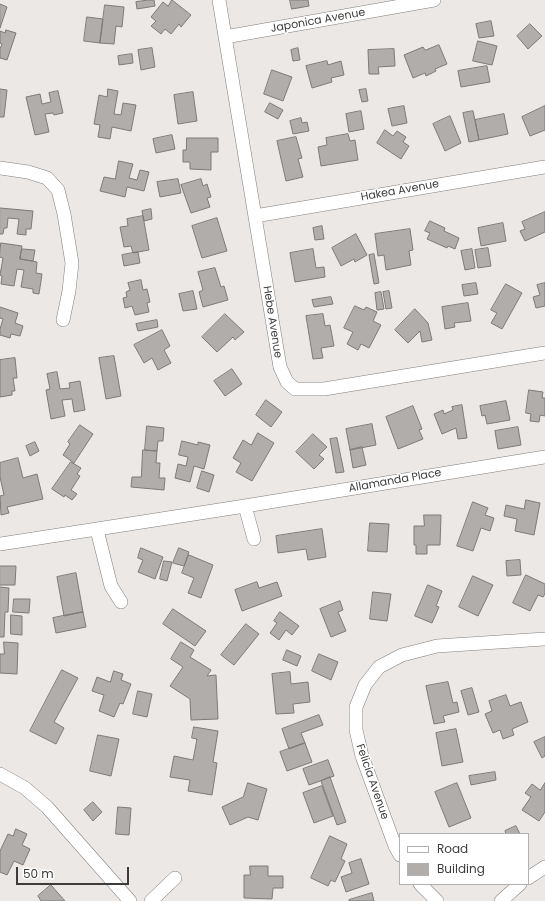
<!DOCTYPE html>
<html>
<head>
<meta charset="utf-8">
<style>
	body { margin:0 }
	#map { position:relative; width:545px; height:901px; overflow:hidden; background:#ebe8e5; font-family:Poppins,sans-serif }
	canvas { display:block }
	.legend { position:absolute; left:399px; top:833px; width:130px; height:52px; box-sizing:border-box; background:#fff; border:1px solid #b1b1b1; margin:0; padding:5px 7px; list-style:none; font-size:12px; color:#3d3c3b }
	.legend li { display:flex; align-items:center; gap:8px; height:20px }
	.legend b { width:20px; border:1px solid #b1b1b1 }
	.scale { position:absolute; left:16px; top:867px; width:113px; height:18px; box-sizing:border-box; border:2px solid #3d3c3b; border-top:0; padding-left:5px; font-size:12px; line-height:14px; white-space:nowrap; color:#3d3c3b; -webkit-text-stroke:3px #fff; paint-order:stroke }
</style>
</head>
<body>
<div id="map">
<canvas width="545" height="901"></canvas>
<ul class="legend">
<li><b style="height:5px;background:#fff"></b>Road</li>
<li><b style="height:11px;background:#b0adaa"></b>Building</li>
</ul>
<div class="scale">50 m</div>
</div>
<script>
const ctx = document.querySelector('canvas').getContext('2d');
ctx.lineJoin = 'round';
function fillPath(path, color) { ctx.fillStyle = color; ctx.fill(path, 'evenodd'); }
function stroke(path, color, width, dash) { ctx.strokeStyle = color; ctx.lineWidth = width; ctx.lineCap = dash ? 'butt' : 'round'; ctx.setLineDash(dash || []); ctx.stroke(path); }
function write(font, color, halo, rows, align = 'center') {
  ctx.font = font + ' Poppins,sans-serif'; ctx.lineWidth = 3; ctx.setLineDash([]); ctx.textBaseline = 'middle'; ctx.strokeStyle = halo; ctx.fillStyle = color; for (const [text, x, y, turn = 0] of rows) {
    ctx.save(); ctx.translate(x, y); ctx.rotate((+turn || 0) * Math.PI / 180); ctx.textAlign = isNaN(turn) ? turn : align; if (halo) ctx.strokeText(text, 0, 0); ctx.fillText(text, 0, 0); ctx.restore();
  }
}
const building = new Path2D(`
	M149,0H154L155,6L137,9L136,2Z
	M172,0L191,15L181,27L179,24L171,34L165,29L161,34L151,26L156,21L151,17L163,2L168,6Z
	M290,0H308L309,6L292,9Z
	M0,4L7,7L0,28Z
	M105,5L124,7L122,27L116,26L114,44L100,43Z
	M87,17L103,19L100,43L84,41Z
	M491,21L494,36L479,38L476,24Z
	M530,24L542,36L528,49L517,36Z
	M6,30L16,33L7,60L0,58V49L2,44L0,43V31L5,33Z
	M478,41L497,46L492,65L473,61Z
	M439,45L447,64L435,69L436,71L426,76L425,73L413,78L404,55L423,47L425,50Z
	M152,48L155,67L141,70L138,50Z
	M298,48L300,60L293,61L291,50Z
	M394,49L395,66L378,67L379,74H369L368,50Z
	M132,54L133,63L119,65L118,56Z
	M327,61L328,65L341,61L344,75L331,78L332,82L312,88L306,66Z
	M487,66L490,82L461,87L458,71Z
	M272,70L292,77L283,101L264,94Z
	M0,89L7,90L4,117H0Z
	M108,89L118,91L114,114L121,115L123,103L136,105L131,131L112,127L110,139L98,137L100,125L94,124L99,95L107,97Z
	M366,89L368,101L362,102L359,90Z
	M58,91L63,113L54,115L53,113L45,114L49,132L35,135L26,97L40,94L42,104L51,102L49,93Z
	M193,92L197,121L178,124L174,95Z
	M270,103L283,110L278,119L265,112Z
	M404,106L407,123L392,126L388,109Z
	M545,106V130L530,136L522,117Z
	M361,111L364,129L349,132L346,114Z
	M473,111L479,140L469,142L463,113Z
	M504,114L508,134L479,140L475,120Z
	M450,116L461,143L445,151L433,124Z
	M301,118L302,123L307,122L309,131L293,134L290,121Z
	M385,130L393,136L397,131L406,137L403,142L409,146L401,159L377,143Z
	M348,134L350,141L355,140L358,160L321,166L318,147L327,145L326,138Z
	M172,135L175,149L156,153L153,139Z
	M296,137L302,158L298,159L303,177L286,181L277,141Z
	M187,138H218V152H211V170L190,169V162H183V150H186Z
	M119,161L133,164L129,178L137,180L140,170L149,172L144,191L127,187L125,197L100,191L104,177L115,179Z
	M178,179L181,193L160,197L157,182Z
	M201,179L203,186L207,184L211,197L207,198L210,207L191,213L181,185Z
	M0,208L33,211L31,229H26V235L17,234L19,219L8,218L7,228H4L3,234H0Z
	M151,209L152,219L144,221L142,211Z
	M545,212V232L525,241L520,231L525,229L522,222Z
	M143,216L149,250L133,253L131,246L124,247L120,227L128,226L127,219Z
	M217,218L227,251L202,258L192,226Z
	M430,221L445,228L444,231L459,238L455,249L448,246L447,248L427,239L430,233L425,231Z
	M503,223L506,241L481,246L478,228Z
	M322,226L324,239L315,240L313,228Z
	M410,229L413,250L409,251L411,265L386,270L384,255L378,256L375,234Z
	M356,234L367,255L355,262L354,259L341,266L332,248Z
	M1,243L22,246L20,259L37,262L36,273L42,274L39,294L33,293V289L21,287L24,270L17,269L14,286L1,284L2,276L0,275L3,258L0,257Z
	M488,248L491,266L478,268L475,250Z
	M22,249L35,250L33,261L20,259Z
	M313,249L316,268L324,267L325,277L295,282L290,253Z
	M472,249L475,268L465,270L461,251Z
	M138,252L140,263L124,266L122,255Z
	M374,254L379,283L374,284L369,255Z
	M215,268L221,287L224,286L228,300L203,307L199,292L203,290L198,272Z
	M141,280L143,290L147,289L150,302L147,303L149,312L135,315L132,306L125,308L123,298L127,297L126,292L130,290L128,283Z
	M476,283L478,294L464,296L462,285Z
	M545,283V306L536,308L533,297L540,295L537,285Z
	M506,284L522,293L502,329L491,323L497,313L491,310Z
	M193,291L197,309L183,311L179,294Z
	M389,291L392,308L386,309L383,292Z
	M381,292L384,309L377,310L375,293Z
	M331,297L333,304L314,307L312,300Z
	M468,303L471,321L454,323L455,327L445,329L442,307Z
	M355,306L364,310L366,307L377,312L373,321L381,325L369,348L361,344L358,350L347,344L353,332L344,328Z
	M0,307L18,313L15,323L23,326L20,336L11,334L10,338L0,335V329L3,319L0,318Z
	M415,309L428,323L432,340L422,342L420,331L408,343L395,330Z
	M225,314L244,332L235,340L233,337L217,352L202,337Z
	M323,314L325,326L330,325L334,346L321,348L323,358L313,359L306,316Z
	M157,320L158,327L138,331L136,324Z
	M162,330L170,346L164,350L171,363L158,370L152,358L144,363L134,345Z
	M114,356L121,396L106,399L99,358Z
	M15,358L17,378H13L15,391H12V395L0,397V360Z
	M232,369L242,384L225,396L214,381Z
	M57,372L60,389L70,388L69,383L80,381L85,410L74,412L72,399L62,400L65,416L51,419L46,390L50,389L47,374Z
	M529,390L543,392L542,398H545V416L540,415L539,422L530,421L531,414L526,413Z
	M266,400L282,412L271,427L256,415Z
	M506,401L510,420L487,424L485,415L482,416L480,406Z
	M462,405L467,438L458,439L456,428L442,434L434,414L443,410L444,414L453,410L452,407Z
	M413,406L422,429L419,430L423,439L398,449L386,417Z
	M372,424L376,445L350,450L346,429Z
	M80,425L93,434L74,463L63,455L70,444L68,442Z
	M147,426L164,428L163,441H158L157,451L145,450Z
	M518,427L521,445L498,449L495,431Z
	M258,433L274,443L252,481L236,472L241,463L233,458L243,440L251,445Z
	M313,434L327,447L319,455L324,459L314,469L296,452Z
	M337,438L344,472L336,473L330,439Z
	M182,441L198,445V442L210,445L204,469L194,466L190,482L175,478L178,464L186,466L188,457L179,455Z
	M35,442L39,451L30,456L26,446Z
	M362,447L366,465L353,468L350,450Z
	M143,450L157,451L156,463H160L159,478H165L164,490L131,487L132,477H141Z
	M18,458L23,478L37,474L43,499L7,507L9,513L1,515L0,496L4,495L0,477V463Z
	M71,462L81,468L77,474L80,476L71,490L77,494L72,500L65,495L64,497L52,489Z
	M202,471L214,475L209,492L197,488Z
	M526,500L540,503L534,535L515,531L517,519L504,516L506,505L524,509Z
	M473,502L488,508L485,515L494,518L490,531L481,528L473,551L457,546Z
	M424,515H441L440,545H427V554H416V545H414V526H424Z
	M370,523L389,524L387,552L368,551Z
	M322,529L326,557L308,560L306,549L278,553L276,536Z
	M141,548L163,557L155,579L138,572L143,560L138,558Z
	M179,548L189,552L184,566L173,563Z
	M189,555L213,565L201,598L188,593L194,578L182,573Z
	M520,560L521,575L507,576L506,561Z
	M164,561L172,562L167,581L160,579Z
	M0,566H16L15,585H0Z
	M76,573L83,612L64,616L57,577Z
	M526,575L545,584V594L543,597L538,595L530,611L513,603Z
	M473,576L493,585L478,616L459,607Z
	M257,582L259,588L277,582L282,596L242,611L235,590Z
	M428,585L442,591L436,606L439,607L432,623L415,616Z
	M0,587L9,588L8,612H5L4,637H0Z
	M373,592L391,594L387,621L370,619Z
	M14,599H30L29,613L13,612Z
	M340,601L343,610L338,612L346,631L331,637L320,609Z
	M173,609L206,631L195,646L163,624Z
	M83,612L86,627L56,633L53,618Z
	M280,612L299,626L292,635L286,630L279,640L270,633L277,623L274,621Z
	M11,615L22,616V635L11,634Z
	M246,624L259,634L234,665L221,655Z
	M4,642L18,643L17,674L0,673V654H4Z
	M181,642L194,650L190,657L211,670L207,676L216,675L218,719L191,720L190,699L170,686L183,667L171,659Z
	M287,650L301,656L297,666L283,660Z
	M319,654L338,662L331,680L312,671Z
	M62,670L78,678L54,722L64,728L56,744L30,731Z
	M114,671L123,674L121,680L131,684L123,704L120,703L114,717L99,711L104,695L92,691L97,677L110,682Z
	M290,672L291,684L308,682L310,702L293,704L294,713L276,714L272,674Z
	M448,682L453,703L457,702L459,712L443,716L445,722L434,724L426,686Z
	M472,688L479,712L468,715L461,691Z
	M138,691L152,694L147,717L133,714Z
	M506,695L510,706L521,702L528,722L512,729L514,735L503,739L500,730L493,733L485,714L492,711L489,701Z
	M319,715L323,725L301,733L305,743L289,749L282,729Z
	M194,727L218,731L213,762L217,763L212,795L188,791L190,780L170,777L174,756L193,760L197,739L192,738Z
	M456,729L463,762L442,766L436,733Z
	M98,735L119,739L111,776L90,771Z
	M545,737V756L542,758L534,742Z
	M305,743L312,762L287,771L280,752Z
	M328,760L334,776L309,785L303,769Z
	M495,772L496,780L471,785L469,776Z
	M330,777L346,822L337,825L321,781Z
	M248,783L267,789L258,820L248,817L230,825L222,807L243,797Z
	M457,783L471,818L449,827L435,792Z
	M545,783V812L539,821L522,810L531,797L525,793L532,784L540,790Z
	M322,786L333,816L314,823L303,793Z
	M93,802L102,812L93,821L84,810Z
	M118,807L131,808L129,835L116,834Z
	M516,826L520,834H506L505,831Z
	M16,829L27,834L22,845L30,849L23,865L14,861L7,875L0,872V851L8,834L13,836Z
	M330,836L347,844L341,859L345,861L335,882L331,880L328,886L311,878Z
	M361,859L369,884L346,892L341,877L352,873L349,863Z
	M250,866H268V876H283V888H273L272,899L244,898V875H250Z
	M51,885L65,901H41L38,896Z
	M372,893L374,901H349V900Z`);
fillPath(building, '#b0adaa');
stroke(building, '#7d7a78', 1);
const minor = new Path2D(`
	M219,0L280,367L287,382L295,389H324L545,353
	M225,37L434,0
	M0,168L28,172L47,178L58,190L64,214L72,263L69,291L63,320
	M255,216L545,167
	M245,506L254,539
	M97,530L111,586L121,602
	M0,544L245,506L545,457
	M0,774L25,788L47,807L130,901
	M400,855L395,846L362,756L356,730V707L365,685L379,667L402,655L437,646L545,639
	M528,878L545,867
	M420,884L437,901
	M151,901L175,878
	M501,901L520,884`);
stroke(minor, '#827f7d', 14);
stroke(minor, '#fff', 13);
write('11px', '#3d3c3b', '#fff', [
	["Japonica Avenue",318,21,-10],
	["Hakea Avenue",400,191,-10],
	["Hebe Avenue",272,322,81],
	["Allamanda Place",395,481,-10],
	["Felicia Avenue",372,782,71]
]);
</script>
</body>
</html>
